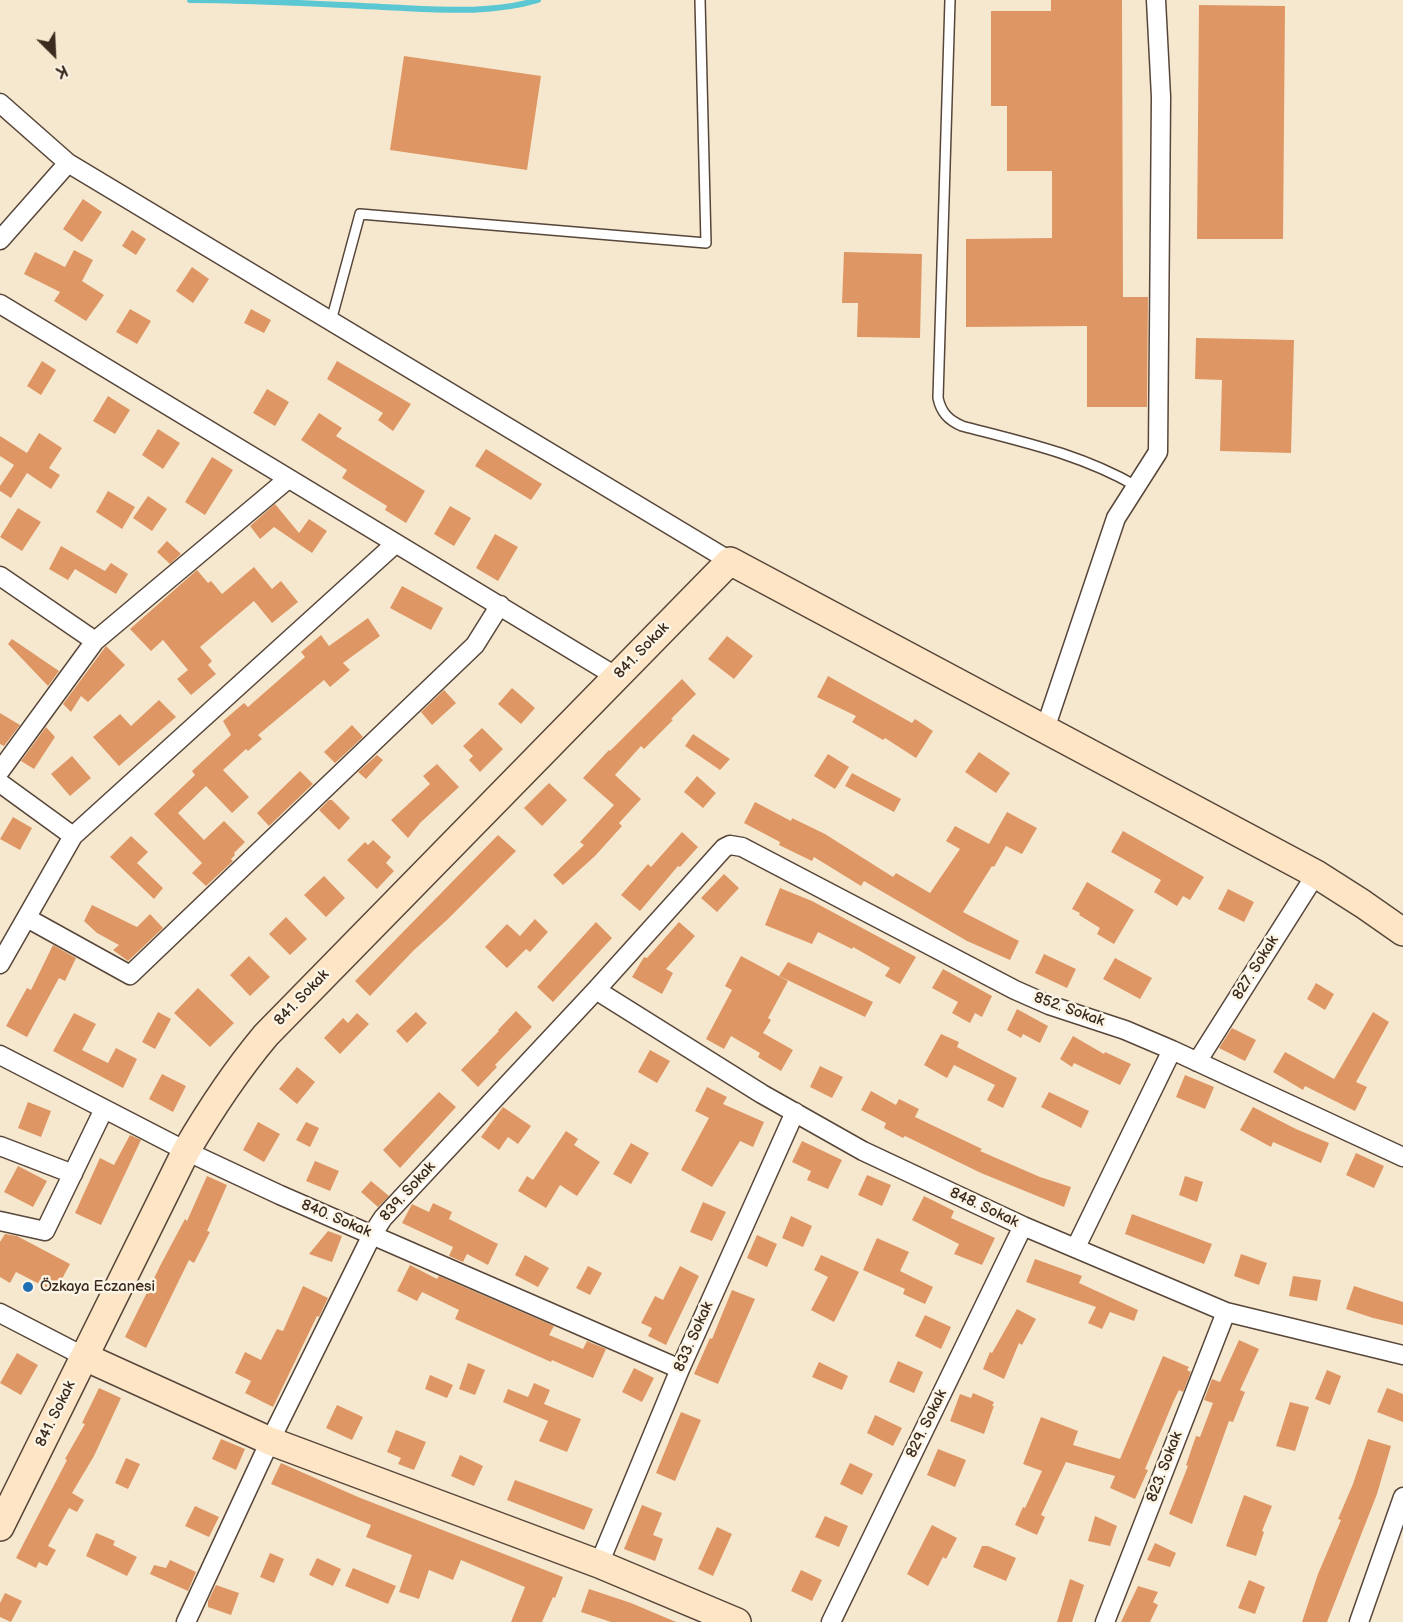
<!DOCTYPE html>
<html>
<head>
<meta charset="utf-8">
<style>
	body { margin:0 }
	#map { position:relative; width:1403px; height:1622px; overflow:hidden; background:#f6e8cf; font-family:"Balsamiq Sans",sans-serif }
	canvas { display:block }
	.north { position:absolute; left:24px; top:24px; width:60px; height:60px; -webkit-text-stroke:4px #fcf5e5; paint-order:stroke; rotate:156deg; font-size:16px; font-weight:700; line-height:24px; text-align:center; color:#3b2a1e }
	.north::after { content:''; display:block; margin:auto; width:21px; height:27px; background:#3b2a1e; clip-path:polygon(50% 0,100% 100%,50% 72%,0 100%) }
</style>
</head>
<body>
<div id="map">
<canvas width="1403" height="1622"></canvas>
<div class="north">K</div>
</div>
<script>
const ctx = document.querySelector('canvas').getContext('2d');
ctx.lineJoin = 'round';
function stroke(path, color, width, dash) { ctx.strokeStyle = color; ctx.lineWidth = width; ctx.lineCap = dash ? 'butt' : 'round'; ctx.setLineDash(dash || []); ctx.stroke(path); }
function fillPath(path, color) { ctx.fillStyle = color; ctx.fill(path, 'evenodd'); }
function write(font, color, halo, rows, align = 'center') {
  ctx.font = font + ' "Balsamiq Sans",sans-serif'; ctx.lineWidth = 5; ctx.setLineDash([]); ctx.textBaseline = 'middle'; ctx.strokeStyle = halo; ctx.fillStyle = color; for (const [text, x, y, turn = 0] of rows) {
    ctx.save(); ctx.translate(x, y); ctx.rotate((+turn || 0) * Math.PI / 180); ctx.textAlign = isNaN(turn) ? turn : align; if (halo) ctx.strokeText(text, 0, 0); ctx.fillText(text, 0, 0); ctx.restore();
  }
}
stroke(new Path2D(`
	M190,0C254,0 318,4 383,7C434,9 488,15 538,0`), '#5ac7d2', 6);
fillPath(new Path2D(`
	M1051,0H1122L1123,297H1148L1147,407H1087V326L966,327V239L1052,238V171H1007V106H991V11H1051Z
	M1199,5L1285,6L1283,239H1197Z
	M404,56L541,76L527,170L390,150Z
	M83,199L102,212L82,242L63,229Z
	M132,230L146,239L136,255L122,246Z
	M74,250L93,260L82,281L104,295L86,321L54,301L60,292L24,274L35,252L65,267Z
	M844,252L922,254L920,338L857,337L858,303H842Z
	M192,267L209,279L193,303L176,291Z
	M130,309L151,321L137,344L116,332Z
	M251,309L271,320L264,333L244,323Z
	M1196,338L1294,340L1291,453L1220,451L1222,380L1195,379Z
	M42,361L56,370L41,395L27,386Z
	M337,361L411,404L393,431L378,420L383,413L327,379Z
	M267,389L289,402L275,426L253,413Z
	M108,396L130,410L115,434L93,421Z
	M319,413L342,428L336,436L425,491L406,523L385,510L387,506L342,478L347,470L301,440Z
	M158,429L180,443L163,469L142,455Z
	M39,433L62,448L49,468L60,475L51,489L27,473L11,498L0,491V486L14,465L0,456V436L27,453Z
	M486,449L542,484L531,500L475,466Z
	M212,457L233,470L205,515L185,502Z
	M108,491L135,507L122,529L96,512Z
	M148,496L167,509L152,531L133,518Z
	M275,504L299,533L309,519L327,531L312,553L274,527L260,539L250,526Z
	M450,506L471,518L454,546L434,534Z
	M18,508L41,522L22,551L0,537Z
	M495,534L518,547L498,581L476,568Z
	M167,541L181,554L170,564L157,552Z
	M61,546L105,571L111,563L128,574L116,594L75,569L68,580L49,569Z
	M254,567L272,589L281,581L298,602L272,623L254,601L200,647L212,661L208,665L216,674L191,695L177,679L188,670L163,640L151,651L130,629L197,570L208,583L211,581L222,594Z
	M402,586L443,608L431,630L390,608Z
	M368,618L380,636L343,663L350,670L330,687L324,680L258,735L262,739L248,751L246,749L223,770L249,797L232,813L206,786L178,813L204,840L224,821L245,842L234,853L235,855L231,859L233,861L206,886L192,873L202,863L154,814L195,775L192,771L231,735L223,721L244,703L248,707L305,657L301,652L321,635L329,646Z
	M727,636L753,656L734,679L708,659Z
	M12,639L59,671L48,686L8,644Z
	M106,646L125,665L88,702L81,696L71,712L63,704Z
	M828,676L912,723L915,719L933,731L916,758L885,738L883,740L852,722L856,716L817,697Z
	M682,679L696,694L671,719L673,720L644,749L641,746L615,775L641,799L619,823L622,826L595,856L563,885L553,875L584,845L580,842L614,805L583,778L609,750L610,751Z
	M512,688L535,708L521,724L498,704Z
	M444,690L456,703L432,725L421,712Z
	M159,700L176,717L119,766L93,737L120,714L131,726Z
	M0,713L20,725L4,746L0,744Z
	M352,725L363,737L335,763L324,752Z
	M46,727L55,737L34,769L21,761Z
	M482,728L503,749L480,772L469,760L473,756L463,746Z
	M693,734L730,759L720,770L685,746Z
	M979,752L1010,773L996,793L965,772Z
	M828,754L849,767L835,789L814,776Z
	M377,755L383,760L366,779L358,772Z
	M72,756L91,778L70,796L51,774Z
	M437,764L459,787L420,823L408,838L391,820L430,784L423,776Z
	M300,771L313,784L269,826L257,813Z
	M852,773L901,799L894,812L845,786Z
	M697,776L716,793L703,808L684,792Z
	M549,783L567,800L542,826L524,808Z
	M329,800H332L350,818L339,830L319,810Z
	M755,802L791,821L792,818L825,834L893,877L896,873L930,893L960,849L946,841L955,826L989,844L1007,812L1037,828L1022,854L1006,846L994,867L992,866L963,912L1019,941L1010,960L967,941L864,881L861,886L814,857L812,861L779,845L780,842L744,823Z
	M13,817L32,828L20,850L0,839Z
	M1123,831L1204,877L1190,900L1183,896L1177,906L1154,892L1161,880L1111,852Z
	M682,832L698,847L680,867L678,866L640,911L621,895L648,864L651,867Z
	M498,835L516,851L448,919L413,951L370,996L355,981Z
	M131,836L148,852L137,863L163,888L154,899L110,857Z
	M373,840L391,857L386,863L394,871L377,889L347,860L365,842L368,845Z
	M724,874L739,888L717,912L701,898Z
	M324,876L345,898L326,917L304,895Z
	M1087,882L1134,910L1114,944L1097,934L1100,928L1079,915L1080,913L1072,909Z
	M780,888L812,901L916,957L900,984L885,976L890,968L853,947L852,949L818,932L812,944L765,925Z
	M1228,889L1254,902L1244,922L1218,909Z
	M92,905L137,927L150,914L163,928L128,961L113,950L119,945L97,933L84,921Z
	M286,917L307,939L290,955L269,934Z
	M535,919L548,932L530,952L526,949L507,968L485,947L507,924L520,936Z
	M596,922L612,938L553,1002L537,987Z
	M679,922L695,936L666,969L673,973L662,994L632,977L644,957L647,958Z
	M53,945L76,958L65,981L59,978L27,1037L6,1026L27,988L31,990Z
	M1044,954L1076,969L1067,988L1035,973Z
	M249,956L270,977L250,996L230,975Z
	M741,956L788,981L768,1018L771,1020L763,1033L793,1050L781,1071L758,1057L760,1053L731,1036L724,1049L706,1039L732,990L725,986Z
	M1115,958L1152,978L1140,999L1103,979Z
	M788,962L873,1002L865,1017L779,976Z
	M943,969L992,996L982,1017L975,1013L970,1023L952,1013L958,1002L932,988Z
	M1316,983L1334,994L1325,1010L1307,999Z
	M198,988L234,1023L210,1047L174,1013Z
	M1017,1009L1048,1026L1040,1043L1023,1034L1021,1038L1007,1030Z
	M516,1011L532,1027L495,1065L497,1067L478,1087L461,1070L499,1031L498,1030Z
	M158,1012L171,1019L155,1049L142,1042Z
	M416,1012L427,1023L407,1043L396,1031Z
	M1373,1012L1389,1022L1356,1082L1367,1087L1355,1111L1305,1086L1303,1090L1273,1072L1285,1052L1334,1079Z
	M74,1013L96,1024L82,1050L108,1063L116,1048L137,1059L123,1088L53,1051Z
	M357,1013L369,1024L340,1054L324,1038L343,1018L348,1023Z
	M1232,1028L1256,1040L1245,1061L1219,1048Z
	M941,1034L959,1042L957,1047L1017,1078L1003,1108L987,1100L995,1085L954,1065L947,1078L924,1065Z
	M1073,1036L1104,1054L1105,1052L1131,1064L1120,1085L1074,1063L1072,1067L1060,1059Z
	M650,1050L670,1061L657,1083L638,1072Z
	M820,1066L843,1077L832,1098L810,1087Z
	M297,1067L315,1082L297,1104L279,1089Z
	M162,1074L186,1086L173,1112L149,1099Z
	M1185,1075L1214,1087L1205,1109L1176,1097Z
	M707,1087L727,1097L723,1104L764,1122L753,1147L740,1141L712,1187L681,1170L709,1118L695,1111Z
	M871,1091L896,1105L899,1099L919,1109L915,1117L982,1149L980,1151L1040,1177L1071,1187L1064,1207L981,1173L905,1136L903,1138L884,1128L886,1123L861,1110Z
	M439,1092L456,1107L400,1168L383,1150Z
	M1049,1092L1089,1111L1081,1128L1041,1107Z
	M28,1102L51,1111L41,1137L18,1128Z
	M503,1107L531,1126L518,1144L508,1137L499,1150L481,1137Z
	M1253,1107L1296,1129L1329,1143L1321,1163L1273,1142L1271,1147L1240,1130Z
	M258,1122L280,1134L264,1162L243,1150Z
	M306,1122L319,1128L310,1147L296,1140Z
	M566,1131L578,1139L574,1145L600,1162L577,1196L560,1185L546,1208L518,1191L527,1176L533,1180Z
	M130,1135L141,1140L101,1225L75,1213L100,1158L114,1165Z
	M802,1141L842,1160L828,1189L807,1180L811,1171L792,1162Z
	M631,1143L649,1153L631,1184L613,1174Z
	M1356,1153L1384,1166L1374,1188L1346,1175Z
	M315,1161L339,1171L330,1191L306,1181Z
	M18,1166L47,1181L33,1207L4,1192Z
	M867,1175L891,1185L882,1206L858,1195Z
	M207,1176L227,1185L207,1231L210,1232L194,1263L189,1260L146,1348L125,1337L160,1266L185,1219L187,1221Z
	M1185,1176L1203,1182L1197,1202L1179,1195Z
	M371,1181L389,1196L378,1207L361,1192Z
	M924,1196L954,1211L951,1218L995,1238L982,1265L954,1254L959,1244L912,1220Z
	M703,1202L726,1212L712,1241L690,1232Z
	M433,1203L452,1212L449,1219L498,1244L488,1265L467,1254L463,1262L449,1256L453,1247L402,1223L412,1204L429,1212Z
	M1132,1214L1212,1244L1204,1264L1125,1234Z
	M791,1216L812,1226L803,1247L782,1238Z
	M328,1231L342,1236L332,1262L309,1254Z
	M5,1234L17,1236L70,1264L55,1292L16,1272L10,1283L0,1277V1242Z
	M757,1235L777,1244L767,1267L747,1258Z
	M877,1238L909,1252L900,1271L933,1287L925,1304L903,1294L905,1289L863,1270Z
	M1241,1254L1267,1263L1259,1285L1234,1276Z
	M525,1255L549,1268L538,1287L515,1275Z
	M821,1255L859,1272L834,1322L811,1310L828,1277L814,1270Z
	M1035,1259L1082,1276L1079,1283L1138,1310L1134,1321L1110,1312L1102,1329L1088,1323L1096,1307L1026,1282Z
	M410,1265L437,1279L439,1276L554,1326L549,1335L583,1349L587,1341L606,1349L593,1378L552,1360L551,1362L455,1319L459,1310L422,1292L417,1301L397,1291Z
	M588,1266L602,1273L590,1295L576,1288Z
	M680,1266L699,1276L666,1345L648,1336L652,1328L641,1323L655,1296L663,1300Z
	M1293,1276L1321,1280L1317,1301L1289,1296Z
	M303,1286L328,1298L319,1317L317,1316L273,1407L245,1393L251,1381L235,1373L245,1352L261,1360L277,1329L283,1331Z
	M1354,1286L1403,1302V1325L1373,1318L1346,1309Z
	M732,1290L755,1299L718,1384L694,1374L710,1338L712,1339Z
	M1017,1309L1036,1319L1022,1345L1019,1343L1004,1379L983,1369L990,1352L992,1353Z
	M925,1315L951,1327L941,1349L915,1336Z
	M1239,1340L1259,1349L1240,1390L1245,1392L1233,1422L1229,1421L1192,1524L1169,1514L1188,1466L1186,1465L1196,1436L1200,1437L1213,1403L1204,1400L1212,1379L1220,1382Z
	M17,1353L38,1365L21,1395L0,1383Z
	M1163,1356L1189,1367L1187,1370L1191,1372L1183,1392L1179,1390L1174,1400L1145,1469L1148,1470L1135,1499L1110,1488L1115,1476L1066,1462L1041,1515L1045,1517L1037,1535L1015,1525L1023,1507L1025,1508L1042,1471L1023,1464L1041,1417L1078,1431L1073,1445L1120,1459Z
	M898,1361L923,1372L914,1393L889,1382Z
	M819,1362L848,1376L842,1390L812,1377Z
	M468,1363L485,1370L475,1395L459,1389Z
	M634,1368L654,1378L642,1402L622,1392Z
	M1327,1370L1341,1376L1330,1405L1315,1399Z
	M430,1375L453,1385L447,1398L425,1389Z
	M534,1383L550,1390L544,1404L581,1419L567,1452L539,1441L548,1421L503,1402L508,1389L528,1397Z
	M99,1388L121,1398L94,1456L72,1493L84,1500L77,1512L69,1508L48,1546L56,1550L47,1566L39,1562L36,1568L16,1558L67,1460L65,1459L85,1424L82,1423Z
	M1387,1388L1403,1394V1422L1377,1412Z
	M973,1393L994,1402L992,1406H994L984,1434L950,1421L960,1394L971,1398Z
	M1290,1402L1309,1407L1295,1451L1276,1446Z
	M337,1405L363,1417L352,1440L326,1428Z
	M681,1412L701,1420L675,1481L656,1473Z
	M875,1415L902,1428L893,1446L867,1433Z
	M396,1430L426,1442L414,1470L398,1464L401,1458L387,1452Z
	M221,1439L245,1449L236,1470L212,1459Z
	M1368,1439L1391,1446L1377,1494L1327,1622H1302L1318,1574L1341,1520L1338,1519L1353,1484Z
	M938,1449L966,1460L955,1487L927,1475Z
	M460,1455L483,1466L474,1486L451,1476Z
	M126,1458L140,1464L128,1489L115,1483Z
	M281,1463L358,1497L563,1577L555,1598L553,1597L542,1622H511L525,1587L461,1560L453,1580L429,1570L419,1599L399,1592L412,1555L366,1537L371,1525L271,1484Z
	M850,1463L873,1474L862,1495L840,1484Z
	M515,1480L593,1509L584,1530L507,1500Z
	M1244,1495L1272,1506L1262,1531L1264,1532L1256,1556L1226,1546Z
	M642,1505L662,1513L653,1535L663,1539L655,1561L624,1549Z
	M195,1506L219,1517L209,1537L185,1526Z
	M825,1516L848,1526L839,1547L815,1537Z
	M1095,1516L1117,1526L1110,1546L1088,1541Z
	M932,1525L957,1538L946,1559L943,1557L928,1586L907,1574Z
	M717,1527L732,1534L713,1576L698,1569Z
	M96,1533L115,1541L113,1545L137,1557L127,1576L86,1556Z
	M1155,1543L1176,1553L1170,1567L1147,1560Z
	M982,1546H988L1016,1558L1006,1581L973,1567Z
	M270,1553L284,1559L274,1583L260,1577Z
	M317,1558L341,1569L333,1586L309,1575Z
	M170,1560L196,1572L188,1591L150,1574L154,1565L166,1568Z
	M353,1568L396,1586L388,1604L345,1586Z
	M801,1570L822,1580L812,1601L791,1591Z
	M1070,1579L1084,1585L1072,1622H1057Z
	M1249,1580L1265,1587L1255,1614L1238,1608Z
	M216,1585L239,1593L231,1615L208,1607V1601Z
	M1138,1586L1158,1592L1153,1602L1158,1605L1150,1622H1121Z
	M589,1589L631,1603L676,1622H611L581,1612Z
	M5,1593L22,1601L11,1622L0,1617V1603Z`), '#de9764');
const lane = new Path2D(`
	M950,0L938,398C941,412 948,420 962,426C1023,442 1080,454 1136,486
	M331,321L360,214L706,243L700,0`);
const street = new Path2D(`
	M0,103L68,163L730,561
	M0,240L68,163
	M0,304L617,677
	M0,576L95,641
	M1045,729L1116,518L1158,452L1161,97L1156,0
	M0,771L95,641L288,479
	M0,783L73,836
	M27,918L130,975L475,645L500,605
	M0,964L73,836L395,544
	M596,990L762,1094L863,1151L1023,1226L1226,1312L1403,1355
	M0,1055L186,1151L280,1195L680,1369
	M1197,1062L1316,874
	M0,1146L73,1174
	M0,1221L45,1231L104,1109
	M1076,1247L1172,1050
	M0,1313L85,1357
	M599,1564L680,1369L795,1112
	M186,1622L270,1441L372,1235L383,1218L596,990L724,848L730,845L742,847L1015,990L1049,1005L1125,1030L1172,1050L1403,1157
	M831,1622L1023,1226
	M1105,1622L1226,1312
	M1359,1622L1403,1497`);
const secondary = new Path2D(`
	M85,1357L270,1441L599,1564L737,1622
	M0,1527L186,1151C210,1110 235,1072 266,1035L730,561L1316,874L1363,904L1403,932`);
stroke(lane, '#574639', 12);
stroke(street, '#574639', 21);
stroke(secondary, '#574639', 30);
stroke(lane, '#fff', 9);
stroke(street, '#fff', 18);
stroke(secondary, '#fee5c5', 27);
for (const [x, y, r, color] of [
	[28,1287,6,"#1f6fb2"]
]) { const dot = new Path2D(); dot.arc(x, y, r, 0, 2 * Math.PI); ctx.fillStyle = color; ctx.fill(dot); stroke(dot, '#fcf5e5', 2); }
write('15px', '#3b2a1e', '#fcf5e5', [
	["841. Sokak",642,651,-46],
	["827. Sokak",1256,968,-58],
	["841. Sokak",302,998,-46],
	["852. Sokak",1069,1010,20],
	["839. Sokak",408,1192,-48],
	["848. Sokak",984,1208,25],
	["840. Sokak",336,1219,23],
	["833. Sokak",694,1337,-66],
	["841. Sokak",56,1414,-64],
	["829. Sokak",927,1424,-64],
	["823. Sokak",1165,1467,-69]
]);
write('15px', '#3b2a1e', '#fcf5e5', [
	["Özkaya Eczanesi",40,1287]
], 'left');
</script>
</body>
</html>
